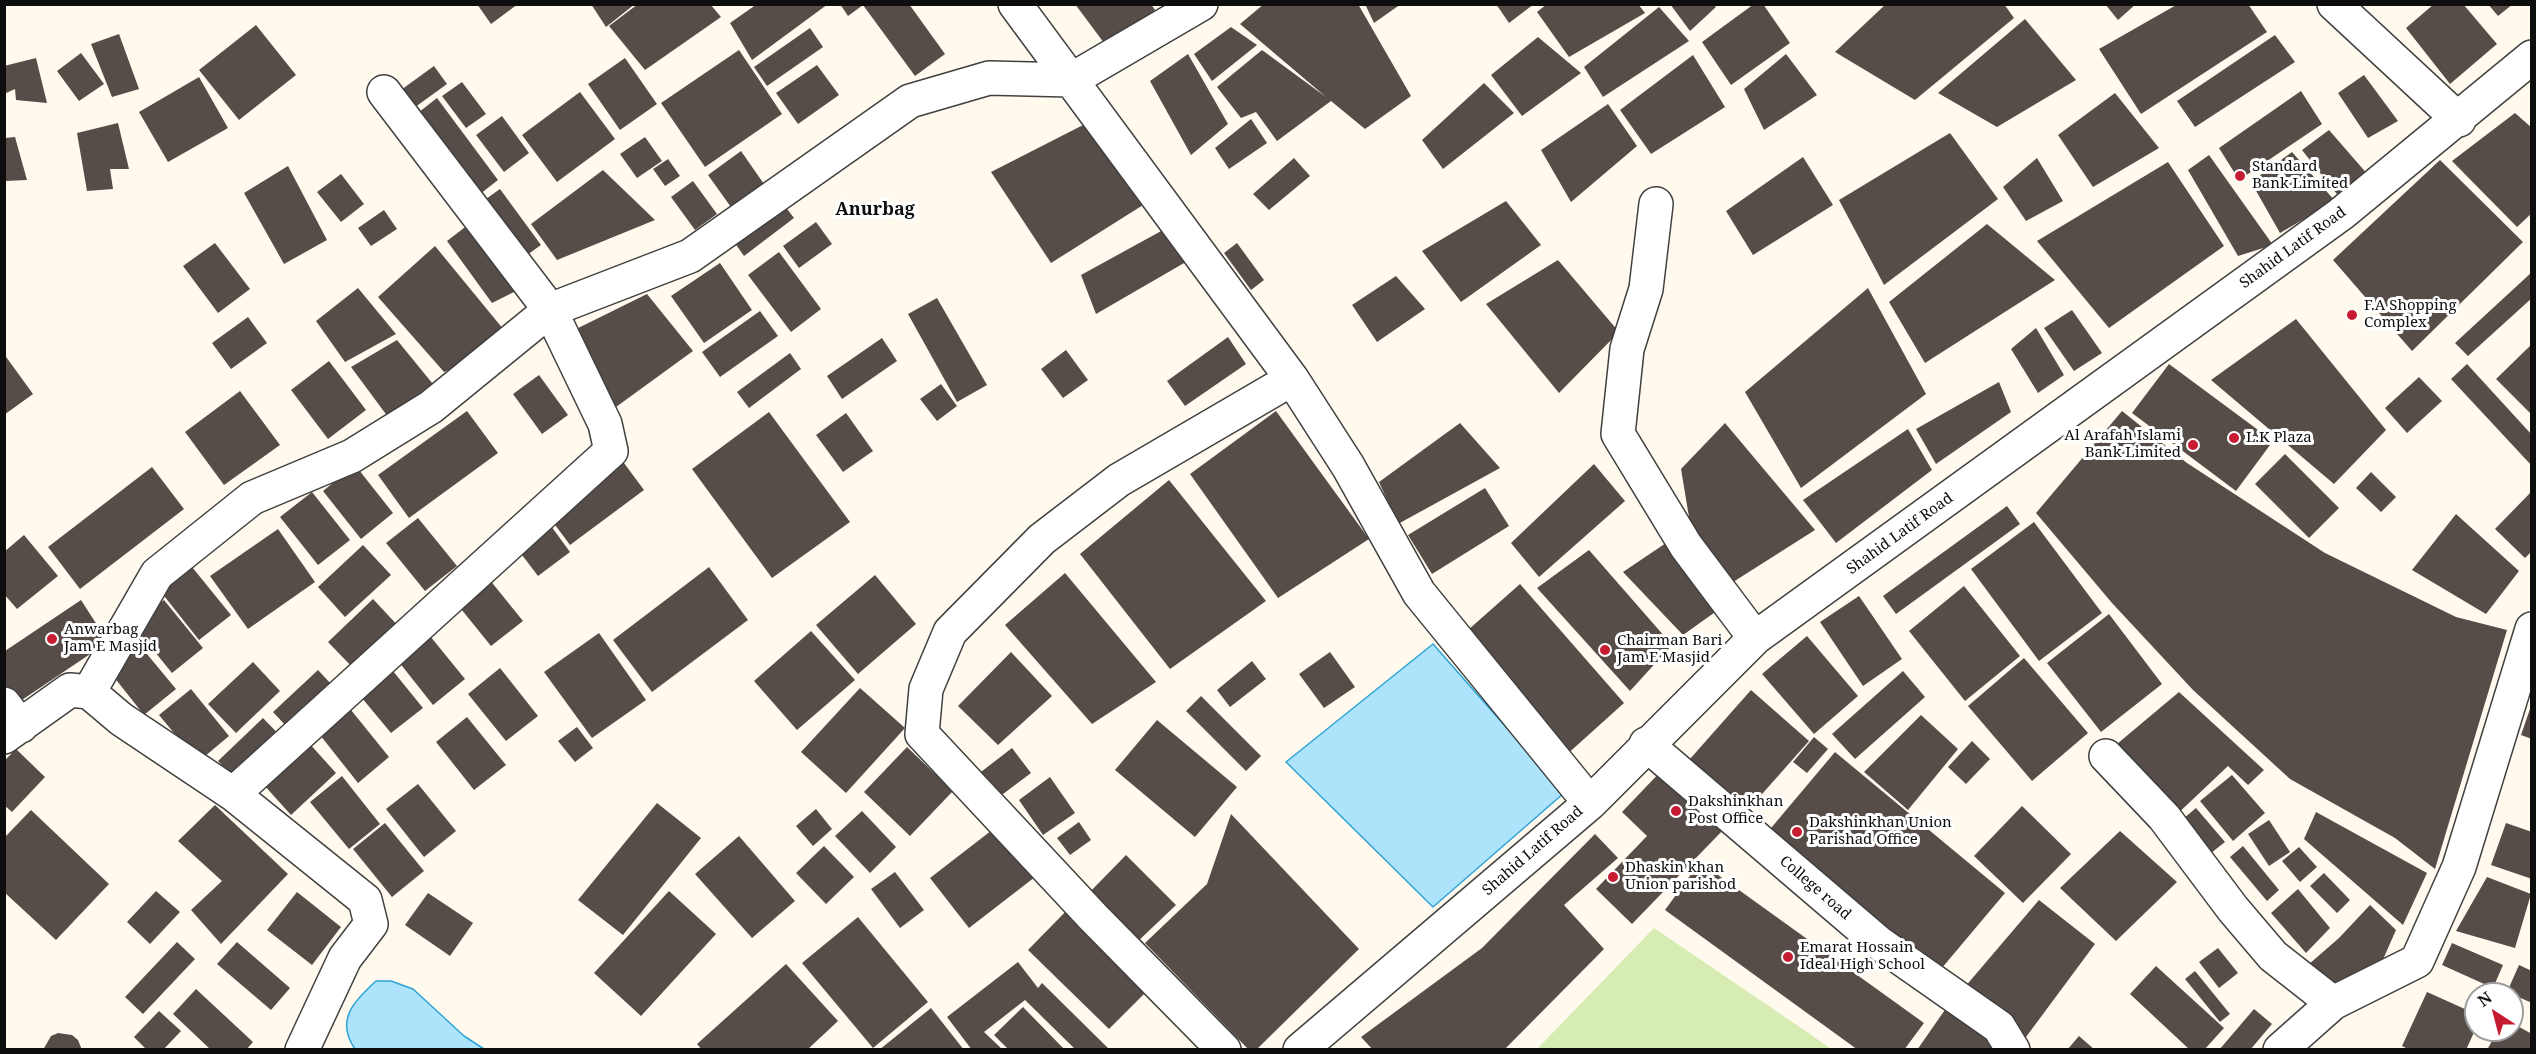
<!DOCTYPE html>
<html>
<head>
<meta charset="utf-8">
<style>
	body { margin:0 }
	#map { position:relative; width:2536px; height:1054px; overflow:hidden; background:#fffaed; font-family:"Noto Serif",serif }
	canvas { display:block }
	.frame { position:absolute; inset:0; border:6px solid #0d0d0d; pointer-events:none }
	.north { position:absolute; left:2464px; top:982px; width:60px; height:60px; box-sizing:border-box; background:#fff; border:2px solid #9e9e9e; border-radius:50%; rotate:324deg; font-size:16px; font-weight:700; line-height:24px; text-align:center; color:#0d0d0d }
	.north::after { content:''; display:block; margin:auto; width:21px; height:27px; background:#c71b32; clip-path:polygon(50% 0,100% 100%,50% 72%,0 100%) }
</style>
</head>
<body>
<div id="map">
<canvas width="2536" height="1054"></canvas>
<div class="frame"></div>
<div class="north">N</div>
</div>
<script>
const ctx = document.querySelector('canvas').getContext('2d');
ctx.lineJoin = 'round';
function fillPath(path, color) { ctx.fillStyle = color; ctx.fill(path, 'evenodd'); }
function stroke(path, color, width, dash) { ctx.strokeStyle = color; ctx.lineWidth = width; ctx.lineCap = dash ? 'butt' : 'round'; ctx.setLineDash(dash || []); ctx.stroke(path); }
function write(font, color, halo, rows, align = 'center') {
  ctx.font = font + ' "Noto Serif",serif'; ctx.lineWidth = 6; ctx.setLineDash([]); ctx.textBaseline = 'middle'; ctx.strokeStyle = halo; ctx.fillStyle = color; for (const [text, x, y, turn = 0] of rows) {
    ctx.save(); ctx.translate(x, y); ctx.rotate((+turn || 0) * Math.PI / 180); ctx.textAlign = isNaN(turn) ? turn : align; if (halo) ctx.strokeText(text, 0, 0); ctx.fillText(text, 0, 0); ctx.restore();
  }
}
fillPath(new Path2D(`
	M1654,928L1807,1032L1831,1049H1537Z`), '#d6ecb3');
const water = new Path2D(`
	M1433,644L1564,793L1433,907L1286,762Z
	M376,981H391L413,989L464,1036L484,1049H355C335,1020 354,1001 376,981Z`);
fillPath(water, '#ade4fb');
stroke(water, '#2fa2d7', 1.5);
fillPath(new Path2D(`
	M477,4H518L491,24Z
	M591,4H635L606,27Z
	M638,4H710L721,17L645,70L609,26Z
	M757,4H828L752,60L730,23Z
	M840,4H909L945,54L915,76L863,5L848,16Z
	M1075,4H1151L1155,10L1107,47Z
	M1264,4H1358L1411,96L1365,129L1331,101L1277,141L1256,112L1241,118L1217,87L1262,50L1326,97L1240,24Z
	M1365,4H1401L1374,23Z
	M1496,4H1534L1509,23Z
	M1547,4H1638L1645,13L1569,57L1537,12Z
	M1670,4H1713L1716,7L1690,31Z
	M1754,4H1763L1790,43L1731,85L1702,42Z
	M1886,4H2004L2014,18L1915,100L1835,52Z
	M2105,4H2136L2118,20Z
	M2178,4H2248L2267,32L2141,114L2099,49Z
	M2434,4H2463L2497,44L2450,84L2406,28Z
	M2488,4H2513L2498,16Z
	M1659,7L1689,41L1603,97L1584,67Z
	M2025,19L2076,80L1997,127L1938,93Z
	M256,25L296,75L239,120L199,70Z
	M1231,27L1257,45L1212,81L1194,54Z
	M810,28L823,47L767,86L754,67Z
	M119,34L139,89L112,97L91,44Z
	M2275,35L2295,62L2195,127L2177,101Z
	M1538,37L1581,73L1522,116L1491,75Z
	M739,50L782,114L705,167L661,103Z
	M81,53L104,84L79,101L57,71Z
	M1188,54L1228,124L1191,155L1150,81Z
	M1786,54L1817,95L1764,130L1744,89Z
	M1693,55L1725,107L1651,154L1620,110Z
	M36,58L47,103L16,100L15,89L4,94V66Z
	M625,58L657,104L620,130L588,84Z
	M817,65L839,95L798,124L776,93Z
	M434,66L447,84L407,113L394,95Z
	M2364,75L2398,121L2368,138L2338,93Z
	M199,77L228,128L168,162L139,112Z
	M462,82L486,114L466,128L442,96Z
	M1484,83L1514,113L1443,169L1422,140Z
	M2301,91L2322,124L2239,180L2219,148Z
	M580,92L615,139L557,182L522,135Z
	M2115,93L2159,148L2093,187L2058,135Z
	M437,98L498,180L475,198L414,116Z
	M1608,104L1637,146L1571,202L1541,150Z
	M2515,113L2532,128V213L2517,227L2452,161Z
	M502,116L529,153L504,172L476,135Z
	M1251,119L1267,143L1229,169L1215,148Z
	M118,123L129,169H110L113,189L87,191L77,133Z
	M1087,123L1151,200L1051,263L991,172Z
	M2329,130L2369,176L2340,198L2302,150Z
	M1950,133L1998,199L1884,285L1839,200Z
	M15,137L27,180L5,181V138Z
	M645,137L662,161L637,178L620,154Z
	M741,151L766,187L733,210L708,175Z
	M2292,152L2335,201L2280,233L2251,182Z
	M2209,155L2273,245L2238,256L2188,170Z
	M1803,157L1833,205L1753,255L1726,211Z
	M1294,158L1310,176L1269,210L1253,194Z
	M2037,158L2063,201L2026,221L2003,187Z
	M668,159L680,176L665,186L653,169Z
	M2440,160L2523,242L2412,351L2333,260Z
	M2168,162L2224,246L2109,328L2037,241Z
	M288,166L327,240L284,264L244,193Z
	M603,170L655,220L557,260L531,224Z
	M341,174L364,204L341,222L317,192Z
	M693,181L717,214L695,230L671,197Z
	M500,189L541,245L520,260L479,204Z
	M781,201L794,218L744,256L732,239Z
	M1506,201L1541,245L1461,302L1422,251Z
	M384,210L397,229L371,246L358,228Z
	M473,221L524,287L492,303L447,241Z
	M816,222L832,244L799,268L783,246Z
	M1987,224L2055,280L1925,363L1889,302Z
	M1163,230L1191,259L1096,314L1081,275Z
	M215,243L250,289L218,313L183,266Z
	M1237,243L1264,280L1251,290L1224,253Z
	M435,246L513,341L444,372L378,297Z
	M779,252L821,309L791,332L748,275Z
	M1558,260L1619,332L1559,393L1486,304Z
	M720,263L752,310L704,343L671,296Z
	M2532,272V298L2468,356L2455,343Z
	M1396,276L1425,309L1377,342L1352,305Z
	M358,288L396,334L345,362L316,321Z
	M1868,288L1926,394L1801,488L1745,392Z
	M647,294L693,351L616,407L564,335Z
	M937,298L987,385L957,402L908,314Z
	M2072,310L2102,353L2074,371L2044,328Z
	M760,311L778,336L720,377L702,352Z
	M248,317L267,343L231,369L212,343Z
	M2296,319L2386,430L2334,484L2211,380Z
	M2036,328L2064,375L2038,393L2011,349Z
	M1228,337L1246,364L1185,406L1167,381Z
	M882,338L897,361L842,399L827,376Z
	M397,340L437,389L388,417L351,367Z
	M2532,344V415L2496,379Z
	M1066,350L1088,380L1063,398L1041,369Z
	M790,353L801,369L749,408L737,392Z
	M4,354L33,394L4,415Z
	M329,361L366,410L328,439L291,390Z
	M2169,364L2273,441L2236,491L2132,413Z
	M2467,364L2532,435V466L2451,379Z
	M539,375L568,415L542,434L513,394Z
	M2419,377L2442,401L2407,433L2385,408Z
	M1999,382L2011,412L1936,464L1916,429Z
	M941,384L957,406L937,421L920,399Z
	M240,391L280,445L224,485L185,432Z
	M467,411L498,453L409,518L378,475Z
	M1276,411L1369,539L1278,598L1190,474Z
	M2122,411L2187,463L2325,553L2456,617L2507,630L2435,869L2395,838L2290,779L2193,690L2112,603L2036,513Z
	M769,412L850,522L772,578L692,469Z
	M846,413L873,451L843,472L816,435Z
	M1460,423L1500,468L1398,524L1379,482Z
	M1725,423L1815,530L1730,584L1692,535L1681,469Z
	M1908,429L1932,470L1836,543L1803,500Z
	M2285,454L2339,508L2309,538L2255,484Z
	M621,459L644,490L570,545L547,514Z
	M1594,464L1625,501L1539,577L1511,543Z
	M355,465L393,513L361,539L323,491Z
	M152,467L184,509L80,589L48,547Z
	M2371,472L2396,497L2381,512L2356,488Z
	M1169,480L1266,601L1170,669L1080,554Z
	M1485,488L1509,526L1432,574L1408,535Z
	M2532,491V551L2525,558L2495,529Z
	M312,492L350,540L318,565L280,517Z
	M2007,506L2020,524L1896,614L1883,596Z
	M2456,514L2519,571L2486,614L2412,570Z
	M418,518L457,566L425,591L386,543Z
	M2034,522L2102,613L2039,661L1971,569Z
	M551,526L570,552L538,576L519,551Z
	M278,529L315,582L248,629L210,576Z
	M24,535L58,576L17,609L4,594V552Z
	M1666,543L1718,610L1683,635L1623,572Z
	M363,545L391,575L345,617L318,587Z
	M1589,550L1672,645L1630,691L1537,588Z
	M192,567L231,615L199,640L161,592Z
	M709,567L748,620L652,692L613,640Z
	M1065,573L1156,682L1092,724L1005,625Z
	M485,574L523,621L491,646L453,599Z
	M875,575L916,624L858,674L816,625Z
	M1520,584L1624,703L1564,757L1459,638Z
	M1964,586L2020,656L1965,701L1909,631Z
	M1859,596L1902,659L1863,686L1820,622Z
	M373,599L401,629L356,671L328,642Z
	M81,600L108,642L13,706L5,693V651Z
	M164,600L203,648L172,673L133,625Z
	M2109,614L2162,684L2101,732L2047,663Z
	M426,631L465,679L433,705L395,657Z
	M811,631L855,680L797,730L754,681Z
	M599,633L646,700L592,738L544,672Z
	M1807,636L1858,696L1814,734L1762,674Z
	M137,642L176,689L144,715L106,667Z
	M1011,652L1052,696L998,745L958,706Z
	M1330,652L1355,687L1324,708L1299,674Z
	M2024,658L2088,733L2032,781L1968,706Z
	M384,660L423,708L391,733L352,686Z
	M1252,661L1266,679L1230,707L1217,690Z
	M253,662L280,691L236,733L208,704Z
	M500,668L538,716L506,741L468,694Z
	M318,670L346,700L301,742L273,712Z
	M1903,671L1925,697L1855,759L1832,734Z
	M860,688L905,728L846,793L801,752Z
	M191,689L229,736L198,762L159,715Z
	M1751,690L1809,741L1740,819L1682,768Z
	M2179,692L2264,770L2248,785L2228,766L2172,819L2111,749Z
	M1201,696L1261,756L1246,771L1186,711Z
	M2531,706H2532V739L2521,735Z
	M351,710L389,757L358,783L320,735Z
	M1921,715L1958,749L1908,810L1864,772Z
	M467,717L506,765L474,790L436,742Z
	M263,718L292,748L246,790L218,761Z
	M1157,720L1237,787L1195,837L1115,770Z
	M577,727L593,748L575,762L558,741Z
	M1814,737L1828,749L1807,773L1793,762Z
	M1972,741L1990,759L1966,784L1948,767Z
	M309,743L336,773L291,815L264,785Z
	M907,747L953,791L910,836L864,792Z
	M1012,748L1031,773L995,800L977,775Z
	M16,749L45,777L12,812L4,805V761Z
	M1835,752L2005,893L1936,975L1766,834Z
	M1664,768L1725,828L1632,924L1596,889L1647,836L1622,812Z
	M2232,775L2265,813L2233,841L2200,801Z
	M342,776L380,824L349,849L310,802Z
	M1050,777L1075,813L1043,835L1019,800Z
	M418,784L456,831L424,857L386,809Z
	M657,803L701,838L623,935L578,900Z
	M215,805L288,874L221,944L191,910L222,881L178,841Z
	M2022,806L2071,854L2023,903L1974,856Z
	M2196,808L2225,842L2211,853L2183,819Z
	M816,809L832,829L813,846L796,826Z
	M31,810L109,884L56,940L4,892V838Z
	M862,811L896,847L870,873L835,836Z
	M2316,812L2427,873L2403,925L2304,839Z
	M1231,814L1359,949L1256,1050H1249L1145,943L1207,884Z
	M2269,820L2290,852L2269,866L2248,834Z
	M1079,822L1091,840L1070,855L1057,838Z
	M385,823L424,871L392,897L353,849Z
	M2506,823L2532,832V879L2491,865Z
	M996,827L1035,877L969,928L930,878Z
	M2120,831L2177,882L2116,941L2060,888Z
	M1595,834L1618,858L1564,905L1604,949L1504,1050H1373L1361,1037L1482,948Z
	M739,836L795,901L752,938L695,874Z
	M824,846L854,877L826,904L796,873Z
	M2243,846L2279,890L2267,901L2230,857Z
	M2299,847L2317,867L2300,882L2282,861Z
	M1126,855L1176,905L1134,945L1086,896Z
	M1700,862L1924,1023L1904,1050H1858L1665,910Z
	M895,872L924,910L900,928L871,889Z
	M2324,873L2350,900L2337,913L2310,886Z
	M2487,877L2531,894L2515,948L2456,931Z
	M2298,889L2330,928L2306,953L2271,913Z
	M156,891L180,912L150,944L127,922Z
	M669,891L716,934L641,1016L594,973Z
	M297,892L341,927L312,965L267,930Z
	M428,893L473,923L450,956L405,925Z
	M2039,900L2095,944L2026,1037L1964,988Z
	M1073,904L1154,984L1109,1029L1028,950Z
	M2370,905L2396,930L2381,964L2324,988L2308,965L2339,938Z
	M858,917L928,1002L873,1048L802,963Z
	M177,942L195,959L143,1014L125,997Z
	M237,942L290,988L271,1010L217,964Z
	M2452,943L2503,965L2493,988L2442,965Z
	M2218,948L2238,973L2219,988L2199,962Z
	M1018,962L1038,988L1042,983L1110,1050H1076L1025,1000L984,1032L1003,1050H972L947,1017Z
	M786,964L838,1021L807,1050H702L697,1044Z
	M2519,965L2532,971V1003L2507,992Z
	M2156,966L2224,1028L2204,1050H2190L2130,994Z
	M2195,971L2230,1014L2220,1022L2185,979Z
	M196,989L253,1042L246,1050H211L173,1014Z
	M2427,992L2476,1014V1028L2466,1050H2410L2402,1046Z
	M1949,1004L2004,1050H1917Z
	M1023,1007L1065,1050H1009L994,1035Z
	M931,1008L964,1050H879Z
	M2254,1009L2272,1024L2250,1050H2219Z
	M159,1011L181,1031L163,1050H147L134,1037Z
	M2512,1023L2532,1034V1050H2487L2498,1030H2512Z
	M58,1033L72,1035L78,1040L82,1050H43L51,1036Z
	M2079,1036L2095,1050H2067Z`), '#564d48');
const minor = new Path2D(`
	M1015,4L1292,379
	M2334,4L2459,120
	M1656,204L1646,289L1627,349L1618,434L1686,546L1755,638
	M89,692L157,574L252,498L352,456L431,407L550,310L384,92
	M4,704L21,726
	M4,737L70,690L89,692L121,719L233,794L365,900L371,924L345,958L302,1050
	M1646,744L1879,943L1999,1027L2013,1050
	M2106,756L2164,817L2233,909L2273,956L2333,1003
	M233,794L611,451L605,424L550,310L690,256L910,101L989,78L1071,80L1201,4
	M1224,1050L1093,917L922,734L926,689L950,632L1042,539L1119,480L1292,379L1348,466L1419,593L1590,803
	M1300,1050L1590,803L1755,638L2341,214L2532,57
	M2280,1050L2333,1003L2417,961L2459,867L2532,629`);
stroke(minor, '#404040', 36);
stroke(minor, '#fff', 33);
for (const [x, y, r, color] of [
	[2240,176,6,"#c71b32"],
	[2352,315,6,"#c71b32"],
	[2234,438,6,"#c71b32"],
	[2193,445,6,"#c71b32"],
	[52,639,6,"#c71b32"],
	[1605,650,6,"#c71b32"],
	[1676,811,6,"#c71b32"],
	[1797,832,6,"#c71b32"],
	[1613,877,6,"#c71b32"],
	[1788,957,6,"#c71b32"]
]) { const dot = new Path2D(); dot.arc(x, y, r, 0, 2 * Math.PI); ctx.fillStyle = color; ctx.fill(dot); stroke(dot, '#fff', 2); }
write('15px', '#0d0d0d', '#fff', [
	["Standard",2252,167],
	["Bank Limited",2252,184],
	["F.A Shopping",2364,306],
	["Complex",2364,323],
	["Al Arafah Islami",2181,436,"right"],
	["Bank Limited",2181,453,"right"],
	["L.K Plaza",2246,438],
	["Anwarbag",64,630],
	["Jam E Masjid",64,647],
	["Chairman Bari",1617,641],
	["Jam E Masjid",1617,658],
	["Dakshinkhan",1688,802],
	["Post Office",1688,819],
	["Dakshinkhan Union",1809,823],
	["Parishad Office",1809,840],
	["Dhaskin khan",1625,868],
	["Union parishod",1625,885],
	["Emarat Hossain",1800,948],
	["Ideal High School",1800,965]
], 'left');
write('15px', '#0d0d0d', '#fff', [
	["Shahid Latif Road",2293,248,-36],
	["Shahid Latif Road",1900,534,-36],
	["Shahid Latif Road",1533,851,-41],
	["College road",1815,888,41]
]);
write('bold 18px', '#0d0d0d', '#fff', [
	["Anurbag",875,210]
]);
</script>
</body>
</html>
